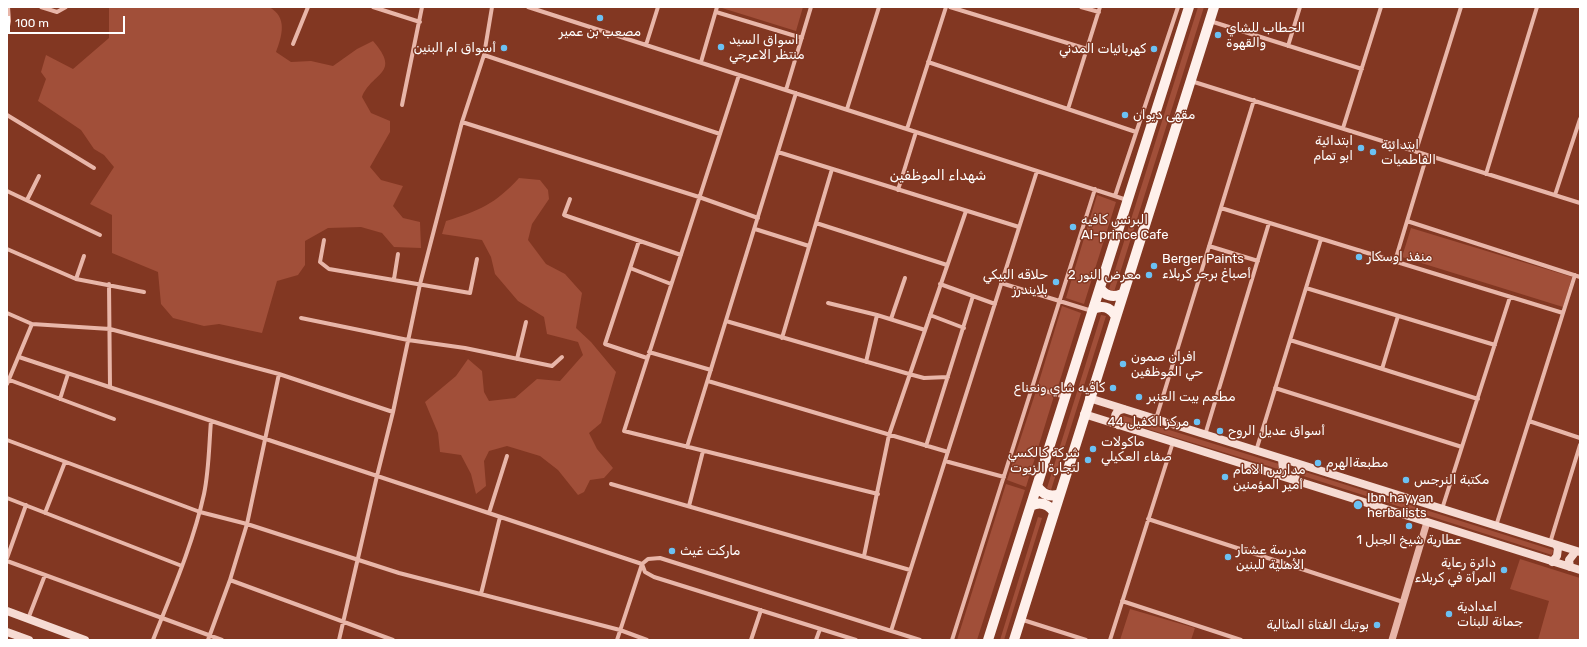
<!DOCTYPE html>
<html>
<head>
<meta charset="utf-8">
<style>
	body { margin:0 }
	#map { position:relative; width:1587px; height:647px; overflow:hidden; background:#823722; font-family:Rubik,sans-serif }
	canvas { display:block }
	.frame { position:absolute; inset:0; border:8px solid #fff; pointer-events:none }
	.scale { position:absolute; left:8px; top:16px; width:117px; height:18px; box-sizing:border-box; border:2px solid #fff; border-top:0; padding-left:5px; font-size:12px; line-height:14px; white-space:nowrap; color:#fff; -webkit-text-stroke:3px #823722; paint-order:stroke }
</style>
</head>
<body>
<div id="map">
<canvas width="1587" height="647"></canvas>
<div class="frame"></div>
<div class="scale">100 m</div>
</div>
<script>
const ctx = document.querySelector('canvas').getContext('2d');
ctx.lineJoin = 'round';
function fillPath(path, color) { ctx.fillStyle = color; ctx.fill(path, 'evenodd'); }
function stroke(path, color, width, dash) { ctx.strokeStyle = color; ctx.lineWidth = width; ctx.lineCap = dash ? 'butt' : 'round'; ctx.setLineDash(dash || []); ctx.stroke(path); }
function write(font, color, halo, rows, align = 'center') {
  ctx.font = font + ' Rubik,Vazirmatn,sans-serif'; ctx.lineWidth = 3; ctx.setLineDash([]); ctx.textBaseline = 'middle'; ctx.strokeStyle = halo; ctx.fillStyle = color; for (const [text, x, y, turn = 0] of rows) {
    ctx.save(); ctx.translate(x, y); ctx.rotate((+turn || 0) * Math.PI / 180); ctx.textAlign = isNaN(turn) ? turn : align; if (halo) ctx.strokeText(text, 0, 0); ctx.fillText(text, 0, 0); ctx.restore();
  }
}
fillPath(new Path2D(`
	M109,7H269C288,17 282,36 276,52L291,62L311,61L333,66L357,49L373,41C402,74 372,72 362,97L371,113L390,121V132L370,167L381,180L403,186L393,206L403,218L420,222L421,248L394,247L382,233L361,227L328,228L305,241V265L298,275L277,281L262,333L219,324L204,326L173,318L161,304L158,272L112,253V215L90,204L114,167L104,155L94,149L81,130L38,101L46,79L41,72L46,55L73,69L109,38Z
	M723,7H803L796,31L722,8Z
	M1198,7H1204L1114,292L1109,289Z
	M519,178L540,180L548,190L549,199L532,224L528,240L546,264L565,274L582,293L576,328L591,342L616,372L601,423L589,433L597,449L613,468L604,478L590,480L584,492L578,495L558,470L540,456L507,446L489,451L484,461L486,486L476,494L471,474L461,455L440,452L438,433L425,402L456,376L468,359L482,371L484,392L489,401L515,398L537,379L560,381L583,355L578,342L547,334L544,317L518,301L495,274L491,257L482,240L442,234L446,221C479,211 495,204 519,178Z
	M1097,195L1116,202L1084,304L1066,298Z
	M1411,228L1572,277L1563,307L1402,257Z
	M1062,306L1081,313L1056,393L1037,388Z
	M1101,315L1106,316L1051,490L1047,488Z
	M1036,391L1054,396L1026,487L1007,480Z
	M1121,415L1279,464L1278,469L1119,420Z
	M1302,471L1553,550L1552,555L1300,475Z
	M1006,484L1025,490L977,640H957Z
	M1038,517L1042,518L1004,640H1000Z
	M1520,559L1580,578V640H1538L1549,601L1510,589Z
	M1130,609L1195,628L1191,640H1120Z`), '#a14f39');
stroke(new Path2D(`
	M41,7L57,12L66,7
	M373,7L420,22
	M528,7L1127,200
	M950,7L1087,49
	M1081,7L1099,12
	M716,12L802,38
	M1210,21L1362,69
	M7,31L9,21L8,7
	M293,44L308,7
	M646,45L658,7
	M1288,46L1300,7
	M484,55L720,134
	M701,62L717,7
	M928,62L1136,132
	M739,75L624,431L878,494
	M1191,81L1580,203
	M786,90L811,7
	M402,105L422,7
	M847,109L879,7
	M1068,109L1100,7
	M7,115L94,168
	M462,122L699,197L758,218
	M1343,128L1381,7
	M907,129L946,7
	M1416,151L1461,7
	M778,152L1019,227
	M1486,174L1537,7
	M898,190L916,132
	M7,191L100,235
	M1555,195L1580,119
	M1115,196L1178,7
	M570,199L564,215L681,255
	M27,200L39,176
	M1221,208L1563,313
	M1407,221L1580,277
	M816,223L947,265
	M755,229L809,246
	M324,240L320,262L329,269L470,293L477,259
	M639,241L605,344L647,358
	M1209,246L1258,261
	M7,249L76,279L144,292
	M1395,261L1427,155
	M630,268L671,284
	M76,279L84,256
	M394,279L398,254
	M1001,283L1092,311
	M109,284L110,387
	M940,284L995,304
	M1306,288L1495,345
	M828,303L877,315L925,330
	M7,313L32,324L110,329L279,374L393,412
	M930,315L964,328
	M301,318L408,340L465,348L552,366L562,357
	M891,319L905,278
	M726,321L909,374L924,378L948,377
	M782,338L832,169
	M1290,340L1478,399
	M649,352L711,370
	M19,357L642,564
	M517,359L526,322
	M866,362L877,315
	M1382,369L1398,316
	M7,379L114,419
	M708,381L948,452
	M7,384L32,324
	M1032,387L1065,397
	M1275,388L1462,447
	M60,399L68,374
	M1156,419L1254,100
	M1529,421L1580,438
	M1205,435L1269,223
	M7,440L200,512L247,524L399,573L620,630L647,640
	M926,446L973,296
	M687,447L796,93
	M1256,451L1321,239
	M945,461L1004,477
	M611,484L910,570
	M7,498L182,566
	M689,506L703,451
	M1442,509L1510,297
	M45,513L65,462
	M489,513L507,456
	M1148,519L1403,602
	M1496,526L1575,275
	M1550,543L1580,445
	M864,556L889,435L966,211
	M7,558L26,505
	M7,561L222,640
	M642,564L645,572L654,577L856,640
	M230,580L393,640
	M481,594L500,517
	M1122,601L1241,640
	M28,619L45,575
	M1020,619L1086,640
	M891,631L1037,171
	M153,640C172,592 193,544 204,494C209,470 209,445 211,421
	M208,640L230,580L247,524L279,374
	M339,640L377,476L393,412L420,284L462,122L484,55L492,7
	M617,640L642,564L648,559L660,558L920,640
	M751,640L761,610
	M816,640L820,629
	M952,640L1095,189
	M1110,640L1173,442`), '#e8b6a9', 4);
stroke(new Path2D(`
	M1392,640L1427,522`), '#e8b6a9', 7);
stroke(new Path2D(`
	M1089,398L1580,552
	M1084,414L1580,570
	M1118,425C1112,418 1115,410 1124,409
	M1277,475L1283,470L1282,459
	M1296,481L1295,474L1301,465
	M1552,562L1557,556L1558,548L1556,545
	M1570,567L1569,560L1576,551
	M7,611L85,640
	M7,632L29,640`), '#f6dbd3', 8);
stroke(new Path2D(`
	M1100,288C1105,296 1113,298 1122,294
	M1093,309C1102,305 1110,307 1115,315
	M1037,486C1042,494 1050,498 1060,494
	M1031,506C1040,501 1048,504 1054,512
	M988,640L1189,7
	M1014,640L1214,7`), '#fef0eb', 10);
for (const [x, y, r, color] of [
	[600,18,4,"#6bc1f4"],
	[1218,35,4,"#6bc1f4"],
	[721,47,4,"#6bc1f4"],
	[504,48,4,"#6bc1f4"],
	[1154,49,4,"#6bc1f4"],
	[1125,115,4,"#6bc1f4"],
	[1361,148,4,"#6bc1f4"],
	[1373,152,4,"#6bc1f4"],
	[1073,227,4,"#6bc1f4"],
	[1359,257,4,"#6bc1f4"],
	[1154,266,4,"#6bc1f4"],
	[1149,275,4,"#6bc1f4"],
	[1056,282,4,"#6bc1f4"],
	[1123,364,4,"#6bc1f4"],
	[1113,388,4,"#6bc1f4"],
	[1139,397,4,"#6bc1f4"],
	[1197,422,4,"#6bc1f4"],
	[1220,431,4,"#6bc1f4"],
	[1093,449,4,"#6bc1f4"],
	[1088,460,4,"#6bc1f4"],
	[1318,463,4,"#6bc1f4"],
	[1225,477,4,"#6bc1f4"],
	[1406,480,4,"#6bc1f4"],
	[1358,505,5,"#6bc1f4"],
	[1409,526,4,"#6bc1f4"],
	[672,551,4,"#6bc1f4"],
	[1228,557,4,"#6bc1f4"],
	[1504,570,4,"#6bc1f4"],
	[1449,614,4,"#6bc1f4"],
	[1377,625,4,"#6bc1f4"]
]) { const dot = new Path2D(); dot.arc(x, y, r, 0, 2 * Math.PI); ctx.fillStyle = color; ctx.fill(dot); stroke(dot, '#823722', 1.5); }
write('13px', '#fff', '#823722', [
	["الحطاب للشاي",1226,28],
	["والقهوة",1226,43],
	["مصعب بن عمير",600,32,"center"],
	["اسواق السيد",729,40],
	["منتظر الاعرجي",729,55],
	["أسواق ام البنين",496,48,"right"],
	["كهربائيات المدني",1146,49,"right"],
	["مقهى ديوان",1133,115],
	["ابتدائية",1353,141,"right"],
	["ابو تمام",1353,156,"right"],
	["ابتدائية",1381,145],
	["الفاطميات",1381,160],
	["البرنس كافيه",1081,220],
	["Al-prince Cafe",1081,235],
	["منفذ اوسكار",1367,257],
	["Berger Paints",1162,259],
	["أصباغ برجر كربلاء",1162,274],
	["حلاقه البيكي",1048,275,"right"],
	["بلايندرز",1048,290,"right"],
	["معرض النور 2",1141,275,"right"],
	["افران صمون",1131,357],
	["حي الموظفين",1131,372],
	["كافيه شاي ونعناع",1105,388,"right"],
	["مطعم بيت العنبر",1147,397],
	["مركز الكفيل 44",1189,422,"right"],
	["أسواق عديل الروح",1228,431],
	["ماكولات",1101,442],
	["صفاء العكيلي",1101,457],
	["شركة كالكسي",1080,453,"right"],
	["لتجارة الزيوت",1080,468,"right"],
	["مطبعةالهرم",1326,463],
	["مدارس الامام",1233,470],
	["أمير المؤمنين",1233,485],
	["مكتبة النرجس",1414,480],
	["Ibn hayyan",1367,498],
	["herbalists",1367,513],
	["عطارية شيخ الجبل 1",1409,540,"center"],
	["مدرسة عشتار",1236,550],
	["الأهلية للبنين",1236,565],
	["ماركت غيث",680,551],
	["دائرة رعاية",1496,563,"right"],
	["المرأة في كربلاء",1496,578,"right"],
	["اعدادية",1457,607],
	["جمانة للبنات",1457,622],
	["بوتيك الفتاة المثالية",1369,625,"right"]
], 'left');
write('14px', '#fff', '#823722', [
	["شهداء الموظفين",938,176]
]);
</script>
</body>
</html>
